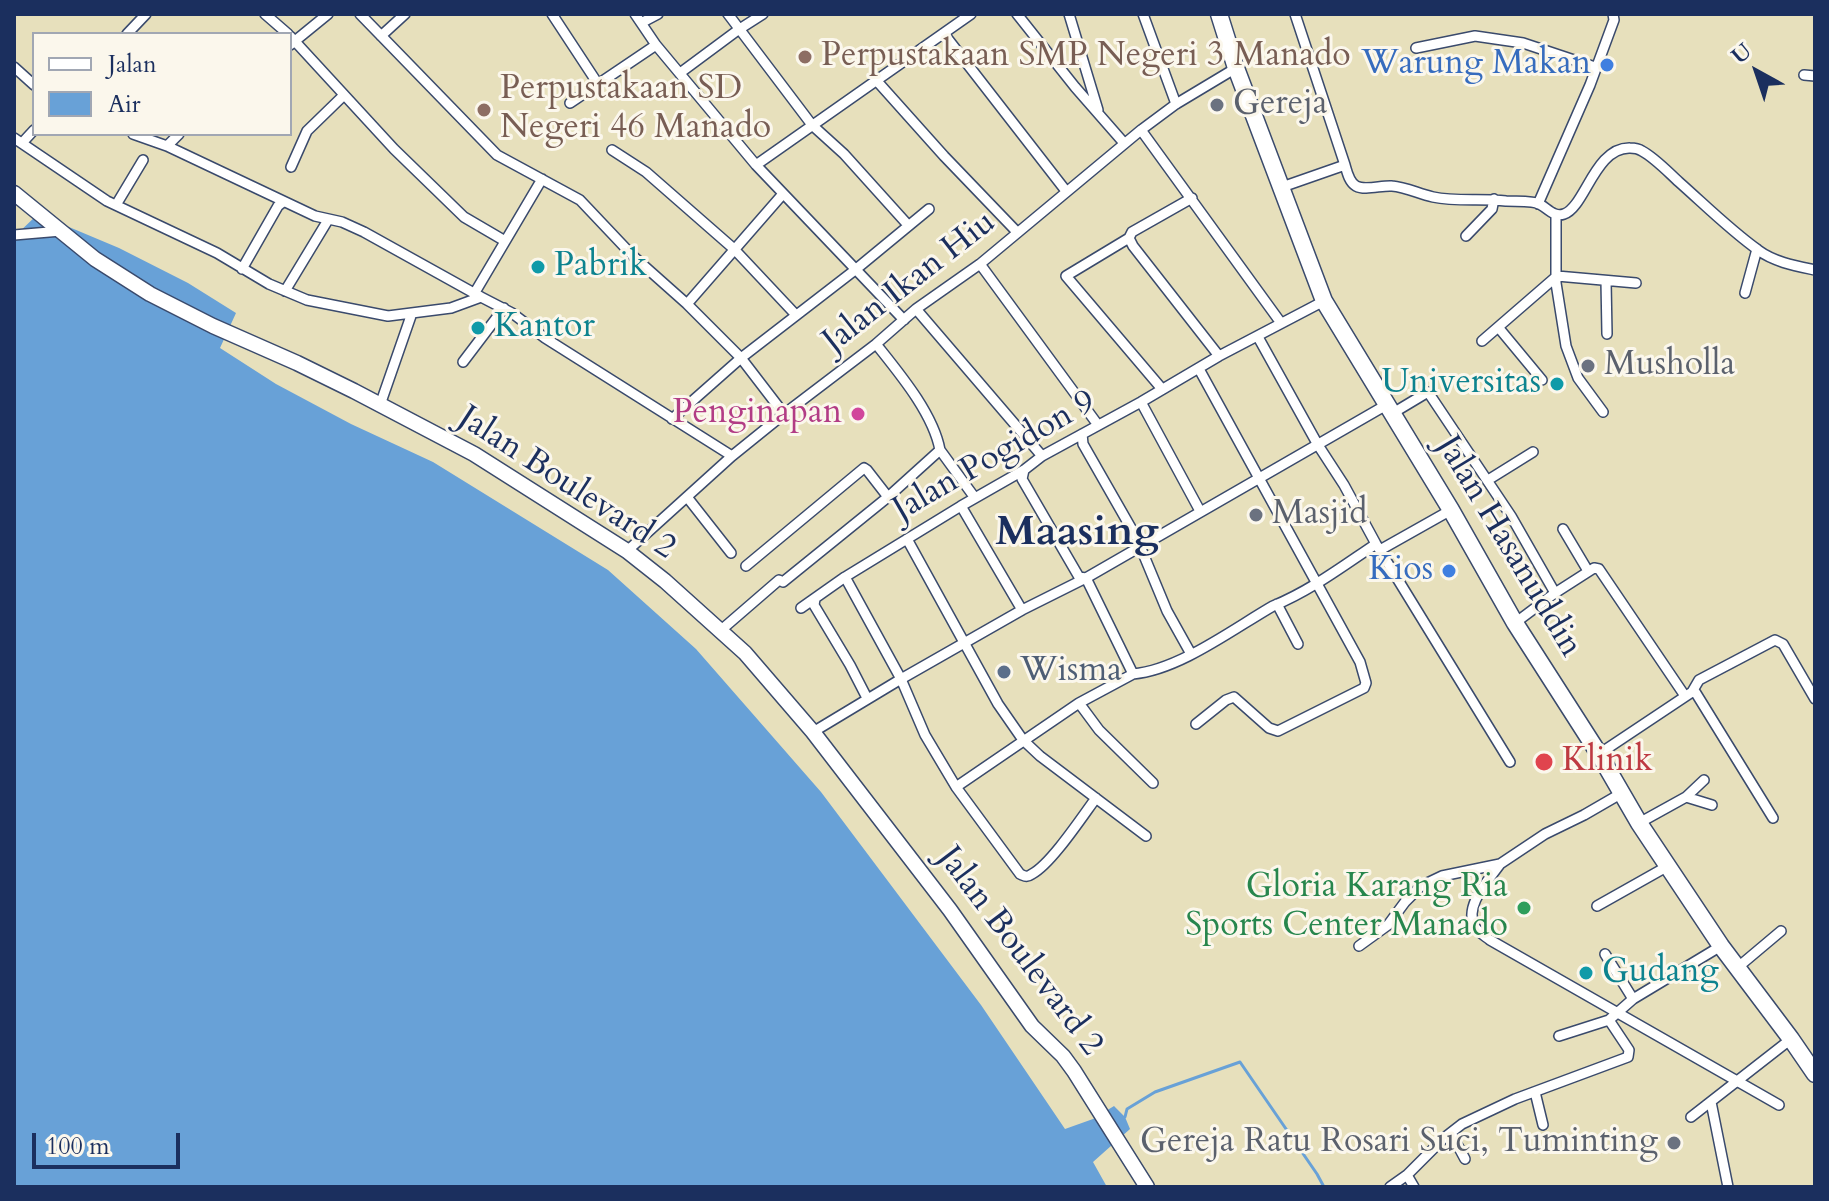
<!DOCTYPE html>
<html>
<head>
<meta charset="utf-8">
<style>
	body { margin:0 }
	#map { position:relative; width:1829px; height:1201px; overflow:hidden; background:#e7e0bc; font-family:Cardo,serif }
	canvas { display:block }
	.frame { position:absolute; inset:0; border:16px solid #1b2f5e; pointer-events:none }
	.legend { position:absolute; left:32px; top:32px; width:260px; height:104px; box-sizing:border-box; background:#fbf7ec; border:2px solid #a1a7b3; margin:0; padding:10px 14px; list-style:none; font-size:24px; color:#1b2f5e }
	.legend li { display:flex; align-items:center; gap:16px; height:40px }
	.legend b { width:40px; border:2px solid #a1a7b3 }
	.north { position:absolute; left:1717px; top:32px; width:80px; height:80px; -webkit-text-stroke:6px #fbf7ec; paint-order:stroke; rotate:320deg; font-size:22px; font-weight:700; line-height:32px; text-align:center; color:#1b2f5e }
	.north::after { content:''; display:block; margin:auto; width:28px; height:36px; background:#1b2f5e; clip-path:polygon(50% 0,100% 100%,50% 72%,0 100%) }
	.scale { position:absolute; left:32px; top:1133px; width:148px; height:36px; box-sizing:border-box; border:4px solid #1b2f5e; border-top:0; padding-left:10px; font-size:24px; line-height:28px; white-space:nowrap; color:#1b2f5e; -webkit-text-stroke:6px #fbf7ec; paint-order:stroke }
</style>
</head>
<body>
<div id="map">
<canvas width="1829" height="1201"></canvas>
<div class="frame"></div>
<ul class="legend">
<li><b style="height:10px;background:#fff"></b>Jalan</li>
<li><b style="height:22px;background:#68a1d7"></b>Air</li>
</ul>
<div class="north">U</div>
<div class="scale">100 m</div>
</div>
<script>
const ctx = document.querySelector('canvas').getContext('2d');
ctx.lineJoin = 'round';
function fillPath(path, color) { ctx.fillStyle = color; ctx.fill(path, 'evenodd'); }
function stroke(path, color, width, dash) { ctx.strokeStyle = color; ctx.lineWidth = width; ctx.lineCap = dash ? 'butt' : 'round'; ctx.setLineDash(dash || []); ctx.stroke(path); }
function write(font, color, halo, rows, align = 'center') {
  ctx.font = font + ' Cardo,serif'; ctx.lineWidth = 6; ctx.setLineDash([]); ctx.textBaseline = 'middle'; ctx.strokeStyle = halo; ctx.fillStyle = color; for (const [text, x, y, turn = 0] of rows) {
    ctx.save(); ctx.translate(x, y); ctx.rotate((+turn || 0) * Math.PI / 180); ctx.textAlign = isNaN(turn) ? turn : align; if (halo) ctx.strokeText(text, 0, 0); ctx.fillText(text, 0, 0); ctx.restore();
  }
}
fillPath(new Path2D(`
	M38,214L119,248L188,283L236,313L220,348L276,384L351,424L433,462L608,570L696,649L821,792L981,1005L1065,1129L1093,1119L1114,1106L1125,1117L1130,1129L1093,1162L1107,1187H14V237Z`), '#68a1d7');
stroke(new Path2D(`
	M1125,1117L1127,1109L1155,1092L1240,1062L1317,1174L1324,1187`), '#68a1d7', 3);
const minor = new Path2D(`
	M265,14L288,34
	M360,14L497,155L580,200L633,256L687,304L741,358L784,414
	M552,14L598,84
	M635,14L656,45L756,165L904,320
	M728,14L812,125L844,154L908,225
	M1017,14L1075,87L1124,143
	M1069,14L1098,110
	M1143,14L1176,104
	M1295,14L1345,165C1347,172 1349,182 1356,186C1365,191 1382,185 1392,186C1406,187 1419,194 1433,197C1457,202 1482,198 1506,201C1516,201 1528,201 1537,203C1546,206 1553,218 1564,214C1585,207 1595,147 1630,148C1633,148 1639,149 1642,151C1655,158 1668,172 1679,182C1705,205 1730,230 1758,250C1774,262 1796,266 1815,270
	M641,23L658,14
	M127,34L146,14
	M944,34L1066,191
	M290,36L394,149L464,217L505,241
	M381,36L405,14
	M290,45L328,14
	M1416,48L1475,36L1523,43L1595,67
	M14,67L34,85
	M680,73L738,30L763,14
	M1804,75L1815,76
	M876,80L944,156L1017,232
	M570,103L656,45
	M1141,130L1281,323
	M133,134L167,146L315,216L342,222L364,232L481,297
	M14,138L107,201L217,253L269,284L307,300L388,316L451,308L481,297L512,313L545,338L732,456
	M22,143L34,130
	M167,146L179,134
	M612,150L646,172L734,249L796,315
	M756,165L971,14
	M291,167L307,131L343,96
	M1282,187L1345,165
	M1192,198L1132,232L1129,238L1133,246L1219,356
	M1538,204L1590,85L1614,20L1613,14
	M116,205L143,160
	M1556,215V283L1566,346L1578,378L1603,412
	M14,235L61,231
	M1466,236L1492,209L1494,199
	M1129,238L1066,276L1162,389
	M980,264L1098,425
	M242,269L278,206L283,202
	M1606,281L1607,334
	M285,291L328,220
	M1745,293L1757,249
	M474,294L542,179
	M687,304L782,195
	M916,309L1042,456
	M1498,327L1542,380
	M1258,337L1318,445L1344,485L1376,544L1510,762
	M1482,341L1557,276L1636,283
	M463,362L504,308
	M1141,402L1200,511
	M380,405L412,313
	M1393,413L1428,392L1511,516L1555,593L1515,623
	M672,419L741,358L855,270L929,209
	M1082,434L1083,444L1139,542L1145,543
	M940,450L975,498
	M1488,480L1533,452
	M687,497L731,553
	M961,506L1022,610
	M1563,529L1588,571
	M907,539L998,704L1023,740L1040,756L1146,836
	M1140,546L1167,611L1191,654
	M1380,550L1451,510
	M627,551L732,456L784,414L876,344L916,309L980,264L1141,130L1176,104L1236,68
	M746,566L864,468L867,470L888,497
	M845,577L901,679L925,735L956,787L1020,874C1025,876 1026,878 1032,874C1051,864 1082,817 1096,798
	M1555,593L1594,568L1599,569L1685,696
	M815,599L814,605L850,665L867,698
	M1277,604L1298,644
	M801,608L845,577L961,506L1024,470L1042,456L1141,402L1219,356L1324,301
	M720,631L779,580L783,582L888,497L940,450C933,413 899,373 876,344
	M1133,674C1179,670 1233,629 1273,606C1310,591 1343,566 1376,544
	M1694,690L1773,818
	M1079,703L1099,730L1153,783
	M1196,724L1226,700L1234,697L1269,728L1278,731L1364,688L1366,683L1360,662L1199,369
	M813,732L901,679L1022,610L1086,578L1388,404
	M1599,754L1692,692L1699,680L1775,640L1783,644L1815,699
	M956,787L1079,703L1133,674L1086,578L1079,577L1022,479L1024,470
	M1686,797L1712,805
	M1639,823L1686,797L1704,780
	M1500,864C1489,880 1463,906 1475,927C1478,932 1485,936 1490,940L1779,1105
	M1597,906L1668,866
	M1359,946L1388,925L1405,902L1421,886L1442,876L1500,864L1545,834L1584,815L1622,793
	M1605,954L1633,999
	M1737,968L1781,931
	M1559,1036L1609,1020L1633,999L1721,946
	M1535,1092L1543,1125
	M1711,1102L1728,1187
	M1691,1117L1791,1039
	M1451,1133L1465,1159
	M1407,1175L1414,1187
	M1390,1187L1407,1175L1444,1138L1462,1124L1515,1099L1628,1057L1629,1050L1609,1020`);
const secondary = new Path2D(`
	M14,193L95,259L150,294L213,326L297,363L354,391L474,454L627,551L665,581L745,653L813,732L950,910L1032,1026L1063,1056L1074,1071L1147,1187`);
const trunk = new Path2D(`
	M1219,14L1236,68L1324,301L1451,510L1515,623L1599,754L1639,823L1721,946L1791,1039L1815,1074`);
stroke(minor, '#3a4a6c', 12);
stroke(secondary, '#3a4a6c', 17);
stroke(trunk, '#3a4a6c', 19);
stroke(minor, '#fff', 9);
stroke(secondary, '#fff', 14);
stroke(trunk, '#fff', 16);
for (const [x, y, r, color] of [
	[805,57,8,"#8d6e63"],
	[1607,65,8,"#3f7fe0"],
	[1217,105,8,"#6b7280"],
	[484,110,8,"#8d6e63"],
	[538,267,8,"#0f9aa8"],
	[478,328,8,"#0f9aa8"],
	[1588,366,8,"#6b7280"],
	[1557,384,8,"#0f9aa8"],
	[858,414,8,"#d1479c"],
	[1256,515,8,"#6b7280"],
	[1449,571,8,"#3f7fe0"],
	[1004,672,8,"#5c6f8a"],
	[1544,762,10,"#e0444e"],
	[1524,908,8,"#2e9e5b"],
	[1586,973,8,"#0f9aa8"],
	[1674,1143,8,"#6b7280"]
]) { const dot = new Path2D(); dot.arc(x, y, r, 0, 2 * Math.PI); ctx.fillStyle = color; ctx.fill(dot); stroke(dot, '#fbf7ec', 3); }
write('34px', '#785e54', '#fbf7ec', [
	["Perpustakaan SMP Negeri 3 Manado",821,57],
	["Perpustakaan SD",500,90],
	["Negeri 46 Manado",500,129]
], 'left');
write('34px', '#366cbe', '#fbf7ec', [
	["Warung Makan",1591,65],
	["Kios",1433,571]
], 'right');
write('34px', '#5b616d', '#fbf7ec', [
	["Gereja",1233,105],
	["Musholla",1604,366],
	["Masjid",1272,515],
	["Gereja Ratu Rosari Suci, Tuminting",1658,1143,"right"]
], 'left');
write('34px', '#0d838f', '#fbf7ec', [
	["Pabrik",554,267],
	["Kantor",494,328],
	["Universitas",1541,384,"right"],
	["Gudang",1602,973]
], 'left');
write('34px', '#1b2f5e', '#fbf7ec', [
	["Jalan Ikan Hiu",910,283,-38],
	["Jalan Pogidon 9",995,457,-30],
	["Jalan Boulevard 2",566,484,33],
	["Jalan Hasanuddin",1508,547,59],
	["Jalan Boulevard 2",1019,952,53]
]);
write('34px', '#b23c85', '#fbf7ec', [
	["Penginapan",842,414]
], 'right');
write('34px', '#4e5e75', '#fbf7ec', [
	["Wisma",1020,672]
], 'left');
write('34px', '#be3a42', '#fbf7ec', [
	["Klinik",1562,762]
], 'left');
write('34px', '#27864d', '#fbf7ec', [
	["Gloria Karang Ria",1508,888],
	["Sports Center Manado",1508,927]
], 'right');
write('bold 42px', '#1b2f5e', '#fbf7ec', [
	["Maasing",1077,534]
]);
</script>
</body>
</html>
